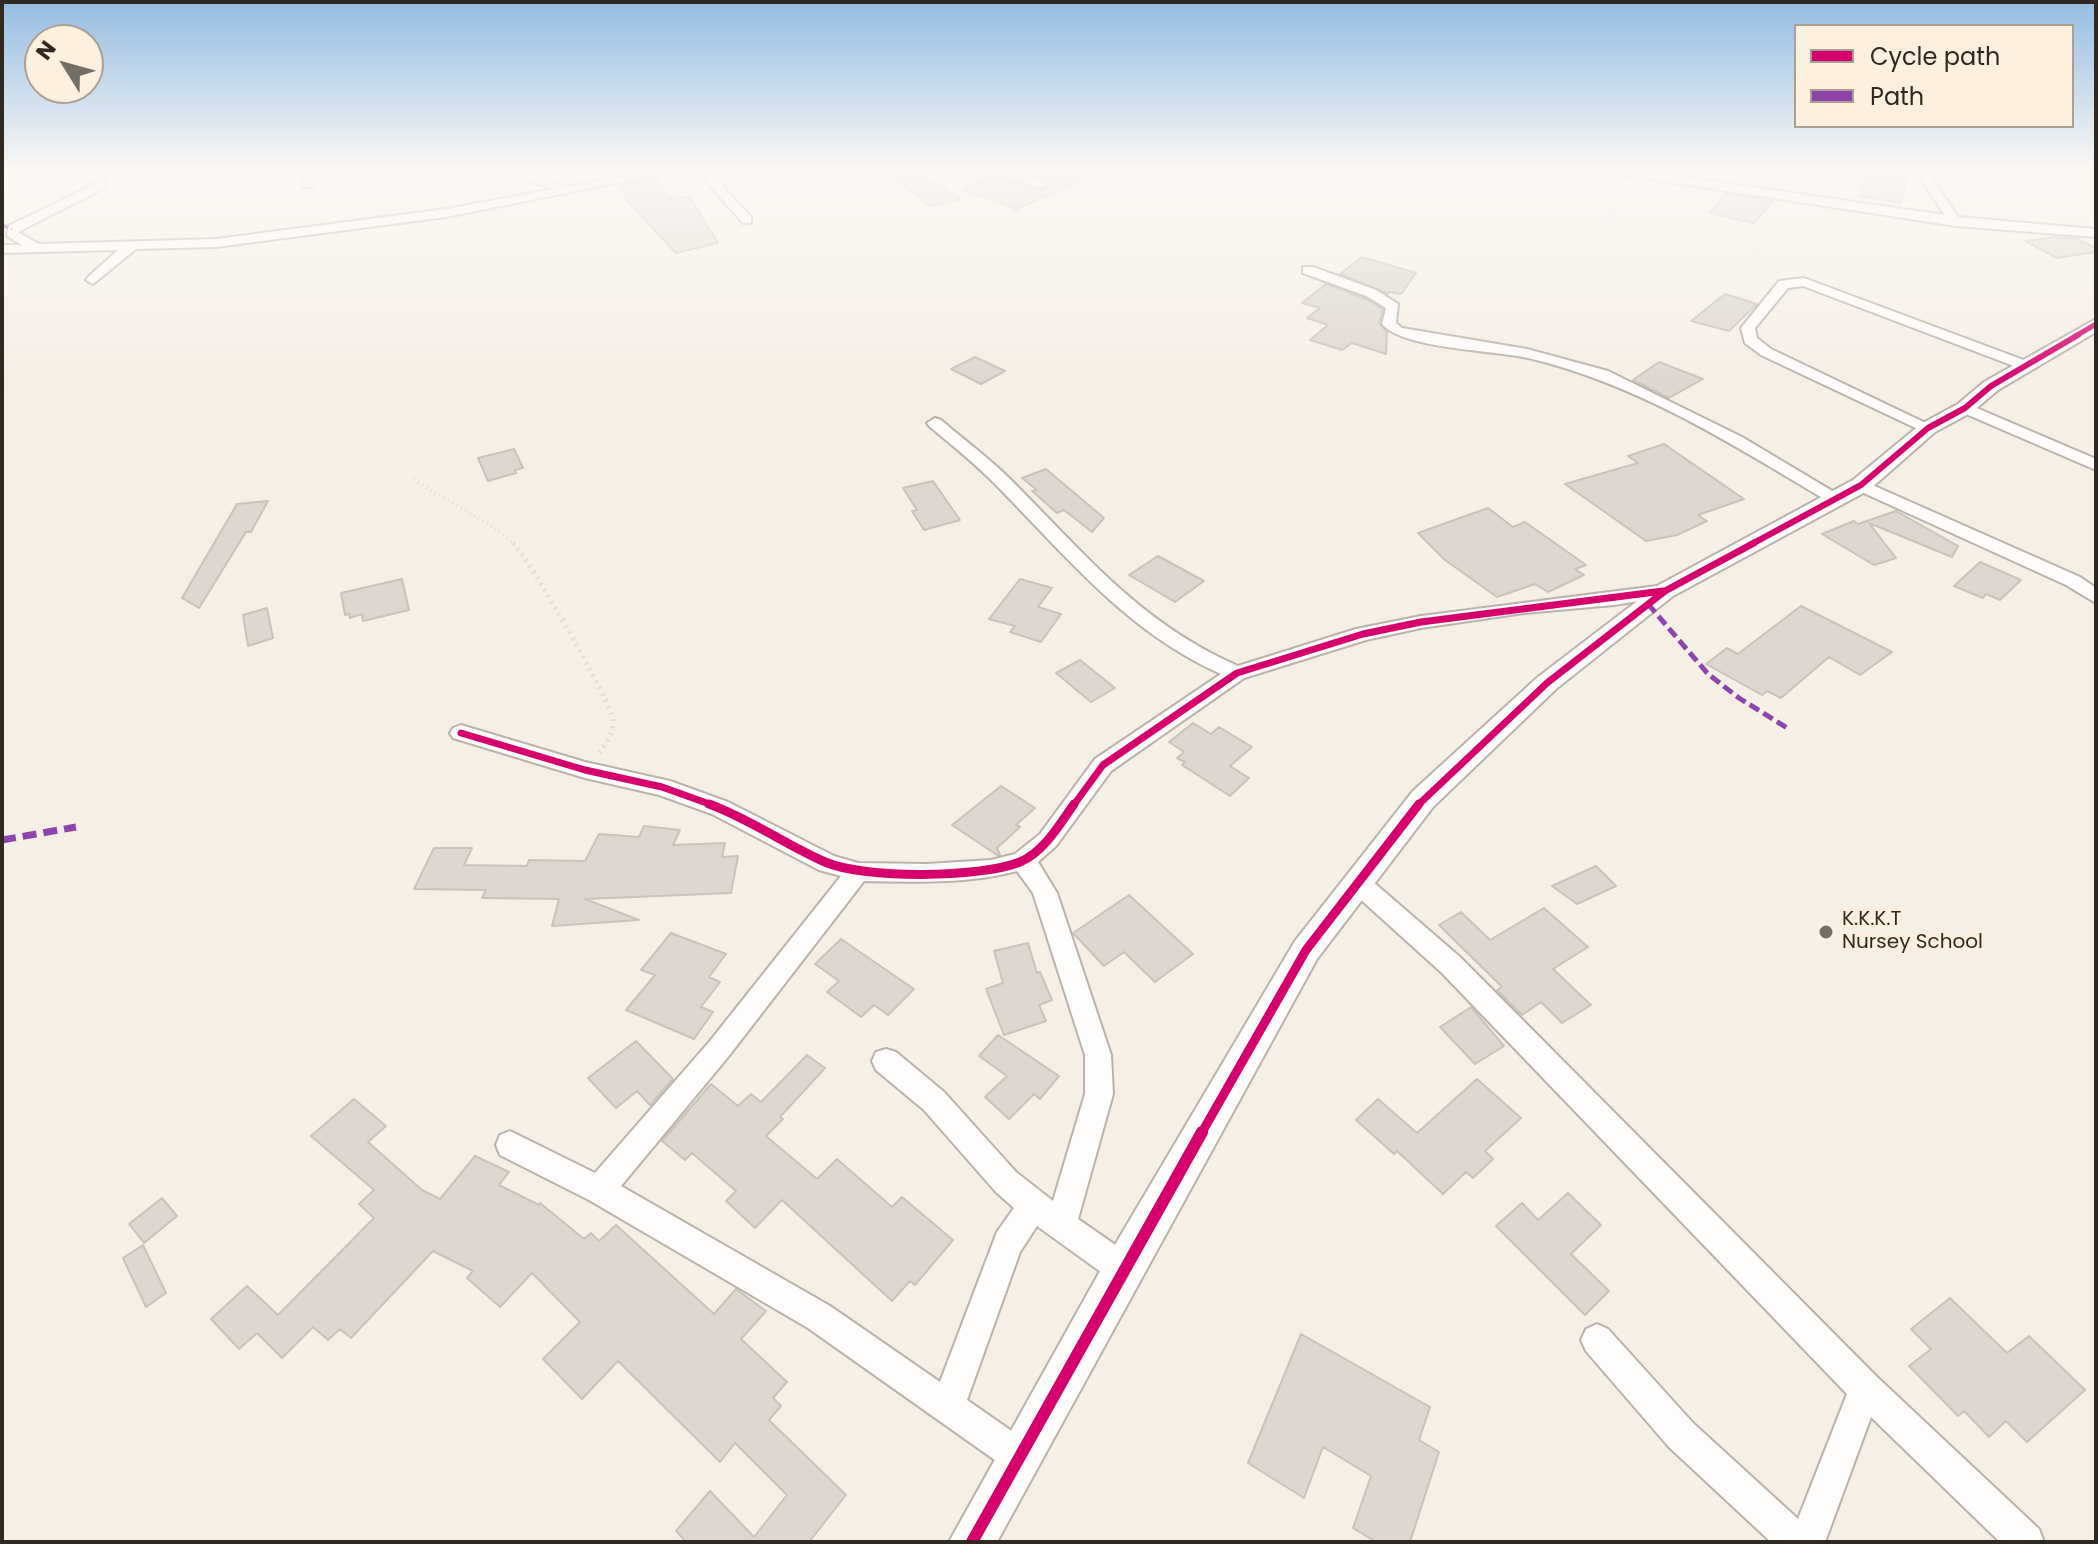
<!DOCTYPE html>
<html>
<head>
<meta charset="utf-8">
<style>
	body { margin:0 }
	#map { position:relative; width:2098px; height:1544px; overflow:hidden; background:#f6efe6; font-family:Poppins,sans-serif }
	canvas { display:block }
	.frame { position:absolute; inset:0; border:4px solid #2f2921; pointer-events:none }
	.legend { position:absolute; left:1794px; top:24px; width:280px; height:104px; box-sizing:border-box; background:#fdf0df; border:2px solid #aba093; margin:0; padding:10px 14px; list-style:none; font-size:24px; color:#2f2921 }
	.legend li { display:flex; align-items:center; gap:16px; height:40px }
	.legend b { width:40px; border:2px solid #aba093 }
	.north { position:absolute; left:24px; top:24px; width:80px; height:80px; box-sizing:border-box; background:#fdf0df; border:2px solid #aba093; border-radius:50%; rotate:307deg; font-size:22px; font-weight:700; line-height:32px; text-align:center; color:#2f2921 }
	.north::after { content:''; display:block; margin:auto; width:28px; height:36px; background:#756e66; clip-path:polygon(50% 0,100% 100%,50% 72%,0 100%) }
</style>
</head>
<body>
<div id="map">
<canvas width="2098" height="1544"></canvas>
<div class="frame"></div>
<ul class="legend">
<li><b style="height:10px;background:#d6006c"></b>Cycle path</li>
<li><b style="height:10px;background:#8e44ad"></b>Path</li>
</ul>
<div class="north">N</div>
</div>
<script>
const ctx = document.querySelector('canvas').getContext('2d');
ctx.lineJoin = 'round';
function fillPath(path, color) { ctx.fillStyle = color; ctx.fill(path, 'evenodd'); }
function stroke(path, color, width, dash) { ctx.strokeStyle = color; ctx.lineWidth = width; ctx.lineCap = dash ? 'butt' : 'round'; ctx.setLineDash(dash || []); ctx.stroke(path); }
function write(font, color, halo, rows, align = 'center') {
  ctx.font = font + ' Poppins,sans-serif'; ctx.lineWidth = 7; ctx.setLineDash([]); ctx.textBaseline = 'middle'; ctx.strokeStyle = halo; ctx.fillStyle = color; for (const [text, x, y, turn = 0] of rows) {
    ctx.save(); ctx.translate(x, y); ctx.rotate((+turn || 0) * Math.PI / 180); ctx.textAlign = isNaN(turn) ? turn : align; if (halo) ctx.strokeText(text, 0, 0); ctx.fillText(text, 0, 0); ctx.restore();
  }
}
const building = new Path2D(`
	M884,170H913L961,199L930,206Z
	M1027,170H1054L1085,179L1016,209L962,189L992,175L1040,191L1049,186L1048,181L1022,172Z
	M1868,170L1907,177L1901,203L1860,196Z
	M655,179L670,198L690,197L718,243L676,253L629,203L619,186Z
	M1726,194L1773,201L1754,223L1710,213Z
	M2056,237L2077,239L2096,248V252L2057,258L2025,241Z
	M1362,257L1416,273L1401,294L1388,292V294L1340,274Z
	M1326,284L1365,299L1383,309L1379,323L1387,332L1386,354L1352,343L1342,350L1310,340L1328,325L1307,318L1320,308L1302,303Z
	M1725,294L1757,304L1729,331L1691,321Z
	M975,357L1005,371L981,384L951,369Z
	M1659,362L1703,379L1669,398L1633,380Z
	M1664,444L1744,499L1698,515L1707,521L1677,535L1646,541L1565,484L1638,463L1628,456Z
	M514,449L523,468L515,470L516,473L488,481L478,458Z
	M1046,469L1104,518L1092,532L1064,510L1057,513L1032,491L1037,490L1022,478Z
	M933,481L960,520L924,530L912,511L917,510L903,488Z
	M268,501L251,532H246L199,608L182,598L237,504Z
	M1488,508L1513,527L1525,522L1586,565L1575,569L1584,575L1548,592L1535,584L1497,597L1445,560L1418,533Z
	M1896,511L1958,546L1952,557L1869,523L1896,558L1874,565L1822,534L1854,521L1858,524Z
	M1158,556L1204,581L1175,602L1129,575Z
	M1980,562L2021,580L2000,600L1986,594L1983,598L1954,586Z
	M402,579L409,610L363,621L362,614L350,618L349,614L345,615L341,593Z
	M1020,579L1052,588L1038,607L1061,614L1041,642L1010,632L1015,626L989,619Z
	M1801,606L1892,652L1860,675L1829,657L1781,698L1767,691L1762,695L1706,664L1727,648L1738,654Z
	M267,608L273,638L248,646L243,615Z
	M1080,660L1115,688L1091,702L1056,673Z
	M1193,723L1211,734L1219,727L1252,747L1230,766L1249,778L1230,796L1182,765L1185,762L1177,758L1184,752L1169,742Z
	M1001,786L1035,808L1016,825L1020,827L997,848L1000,855H997L952,825Z
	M644,826L680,830L673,845L725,843L722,857L738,856L731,893L585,899L639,920L552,926L559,899L482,898L486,890L414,889L434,848H472L464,865L527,866L529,860L585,861L599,834L639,837Z
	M1596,866L1616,886L1577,904L1552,886Z
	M1129,895L1193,954L1155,982L1124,952L1104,966L1073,933Z
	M1544,908L1588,947L1553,969L1591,1005L1562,1023L1541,1002L1522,1015L1497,990L1502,987L1439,925L1461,912L1490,940Z
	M671,933L726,954L709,977L720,982L701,1007L713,1012L694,1039L626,1010L655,975L641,970Z
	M841,939L914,989L888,1015L874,1005L861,1017L827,992L839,981L815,964Z
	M1028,943L1037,973L1040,972L1052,1000L1039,1005L1046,1021L1004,1035L986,989L1003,983L994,951Z
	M1471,1007L1504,1046L1475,1064L1440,1027Z
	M998,1035L1059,1076L1040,1099L1034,1094L1009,1119L985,1097L1007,1076L979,1056Z
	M636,1041L673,1079L650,1105L637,1091L616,1108L588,1078Z
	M807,1055L825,1068L780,1117L783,1119L766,1136L817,1179L837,1159L892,1207L902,1197L953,1240L915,1285L910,1281L892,1301L782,1200L755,1228L726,1201L736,1191L692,1153L685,1160L662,1141L711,1084L738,1106L751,1094L761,1102Z
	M1477,1079L1521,1118L1485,1151L1493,1159L1473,1178L1466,1172L1443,1194L1397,1151L1394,1154L1356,1120L1378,1099L1417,1133Z
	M354,1099L386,1126L368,1142L422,1190L440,1199L475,1156L509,1172L499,1185L539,1205L540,1203L584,1239L591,1233L599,1241L616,1225L714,1314L736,1289L766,1311L741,1339L787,1382L773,1398L781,1406L769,1420L846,1495L809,1542H686L676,1531L710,1491L754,1537L787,1495L735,1443L720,1462L618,1361L582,1399L543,1359L580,1322L532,1273L500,1307L467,1278L473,1271L433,1251L351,1338L340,1329L328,1340L313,1327L282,1358L257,1333L239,1349L211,1319L247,1286L278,1315L374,1218L359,1204L374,1190L311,1136Z
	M1568,1193L1601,1225L1571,1254L1609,1291L1585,1315L1496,1226L1522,1203L1538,1220Z
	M162,1198L177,1216L144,1243L129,1224Z
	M143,1245L166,1293L146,1307L123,1258Z
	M1950,1298L2007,1353L2029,1336L2085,1390L2027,1442L2006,1421L1989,1437L1964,1411L1958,1416L1909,1366L1931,1349L1911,1329Z
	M1301,1334L1430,1407L1419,1440L1439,1452L1410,1542H1376L1353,1528L1371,1476L1323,1447L1304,1498L1248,1463Z`);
fillPath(building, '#ded7cf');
stroke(building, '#c9c3bb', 2);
const minor = new Path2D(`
	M69,170H84L105,179L106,187L18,232L39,244L216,239L446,209L554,189L530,181L527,170H539L540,177L568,187L657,170H681L446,217L216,247L136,249L93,284L86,280L88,277L118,250L2,253V245H22L7,236L8,226L94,185L95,183Z
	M311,170H323L311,187H303L301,185Z
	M696,170H708L751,217V223H743Z
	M989,170H1007L1047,184L1041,188Z
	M1603,170H1634L1945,215L1914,170H1926L1958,217L2096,229V237L1956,226L1609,173Z
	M1303,267H1313L1376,290L1398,304L1396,323L1402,328L1527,349L1608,371L1742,437L1844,498L1841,502H1829C1734,445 1636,383 1528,358C1493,350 1403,349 1382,324L1386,308L1366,296L1303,273Z
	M1804,278L2029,362L2031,365L2029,368H2019L1803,286L1788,288L1755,328L1757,338L1771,349L1936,428L1934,431H1922L1761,355L1745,343L1741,328L1779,281Z
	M1965,403L2096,459V470L1959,411L1957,408Z
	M935,418L941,420C964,440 989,458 1011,480C1084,553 1141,624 1238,666L1356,629L1421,616L1665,585L1674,591L1665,597L1614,605L1524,613L1421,628L1366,640L1244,678L1111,771L1056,846L1038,862L1057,893L1111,1055L1113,1094L1078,1219L1134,1258L1138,1269L1134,1280L1123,1284L1112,1280L1037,1226L1020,1252L967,1400L1033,1446L1038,1458L1033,1470L1021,1475L1009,1470L808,1328L589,1200L500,1155L496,1145L500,1135L510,1131L595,1173L710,1041L841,876L819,870L712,814L659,795L585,778L453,738L450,733L453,728L461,725L585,762L670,781L728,802L834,856L858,863L927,864L991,860L1015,854L1040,834L1095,759L1221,674C1128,633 1068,558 998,487C977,465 953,446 929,426L927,423ZM1017,871L1033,893L1085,1055V1094L1053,1201L1016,1172L944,1092L896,1052L886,1049L876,1052L872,1061L876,1070L924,1110L996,1192L1014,1208L997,1232L940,1382L830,1306L621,1186L728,1057L864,881C916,882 968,884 1017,871Z
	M1861,480L2080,577L2096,588V603L2066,585L1855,489L1853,485Z
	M1357,872L1365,875L1460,957L1877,1377L2039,1529L2044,1542H2000L1871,1417L1825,1542H1771L1669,1447L1586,1351L1581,1340L1586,1329L1597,1324L1608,1329L1693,1423L1798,1519L1847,1394L1442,973L1349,889L1345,882L1349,875Z`);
const tertiary = new Path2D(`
	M2096,319V332L1998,390L1972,412L1935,432L1869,490L1673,596L1556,689L1433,807L1317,959L997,1542H949L1109,1255L1295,941L1413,791L1538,677L1657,586L1853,480L1921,424L1958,404L1984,382Z`);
stroke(minor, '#b9b3ab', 4);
stroke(tertiary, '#b9b3ab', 4);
stroke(new Path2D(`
	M1777,212L1755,232L1750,244L1757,257L1778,270
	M1599,226L1621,201L1637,192`), '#dfddda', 3, [1, 3]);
stroke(new Path2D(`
	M414,479C447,503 485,517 515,545`), '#dfddda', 4, [1, 4]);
stroke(new Path2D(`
	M513,543C528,557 611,701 613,720C614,731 606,744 599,753`), '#dfddda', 5, [2, 5]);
fillPath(minor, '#fefdfb');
fillPath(tertiary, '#fefdfb');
stroke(new Path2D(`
	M2,225L12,229`), '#8e44ad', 3, [7, 3]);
stroke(new Path2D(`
	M1648,604L1708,674L1739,698L1789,729`), '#8e44ad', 5, [11, 5]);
stroke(new Path2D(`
	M2,840L76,827`), '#8e44ad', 7, [14, 7]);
stroke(new Path2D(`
	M2074,337L2096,324`), '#d6006c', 5);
stroke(new Path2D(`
	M1750,545L1861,485L1928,428L1965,408L1991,386L2078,335`), '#d6006c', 6);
stroke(new Path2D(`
	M461,733L585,770L662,787L715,806
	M1073,806L1103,765L1237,673L1363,634L1421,622L1663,591
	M1417,806L1547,683L1665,591L1754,543`), '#d6006c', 7);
stroke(new Path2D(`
	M709,804C750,819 786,845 825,862C864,879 980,878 1020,862C1044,852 1060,824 1074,804
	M1201,1134L1306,950L1419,804`), '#d6006c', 9);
stroke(new Path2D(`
	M972,1542L1202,1132`), '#d6006c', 12);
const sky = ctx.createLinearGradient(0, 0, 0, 386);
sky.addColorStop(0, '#95bde2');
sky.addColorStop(0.44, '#fbf8f4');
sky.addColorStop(1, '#fbf8f400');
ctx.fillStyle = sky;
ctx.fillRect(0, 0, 2098, 386);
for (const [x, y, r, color] of [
	[1826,932,8,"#756e66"]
]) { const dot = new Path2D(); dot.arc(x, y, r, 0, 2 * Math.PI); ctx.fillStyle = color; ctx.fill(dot); stroke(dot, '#fdf0df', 3); }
write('20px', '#2f2921', '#fdf0df', [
	["K.K.K.T",1842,920],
	["Nursey School",1842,943]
], 'left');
</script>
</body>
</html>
